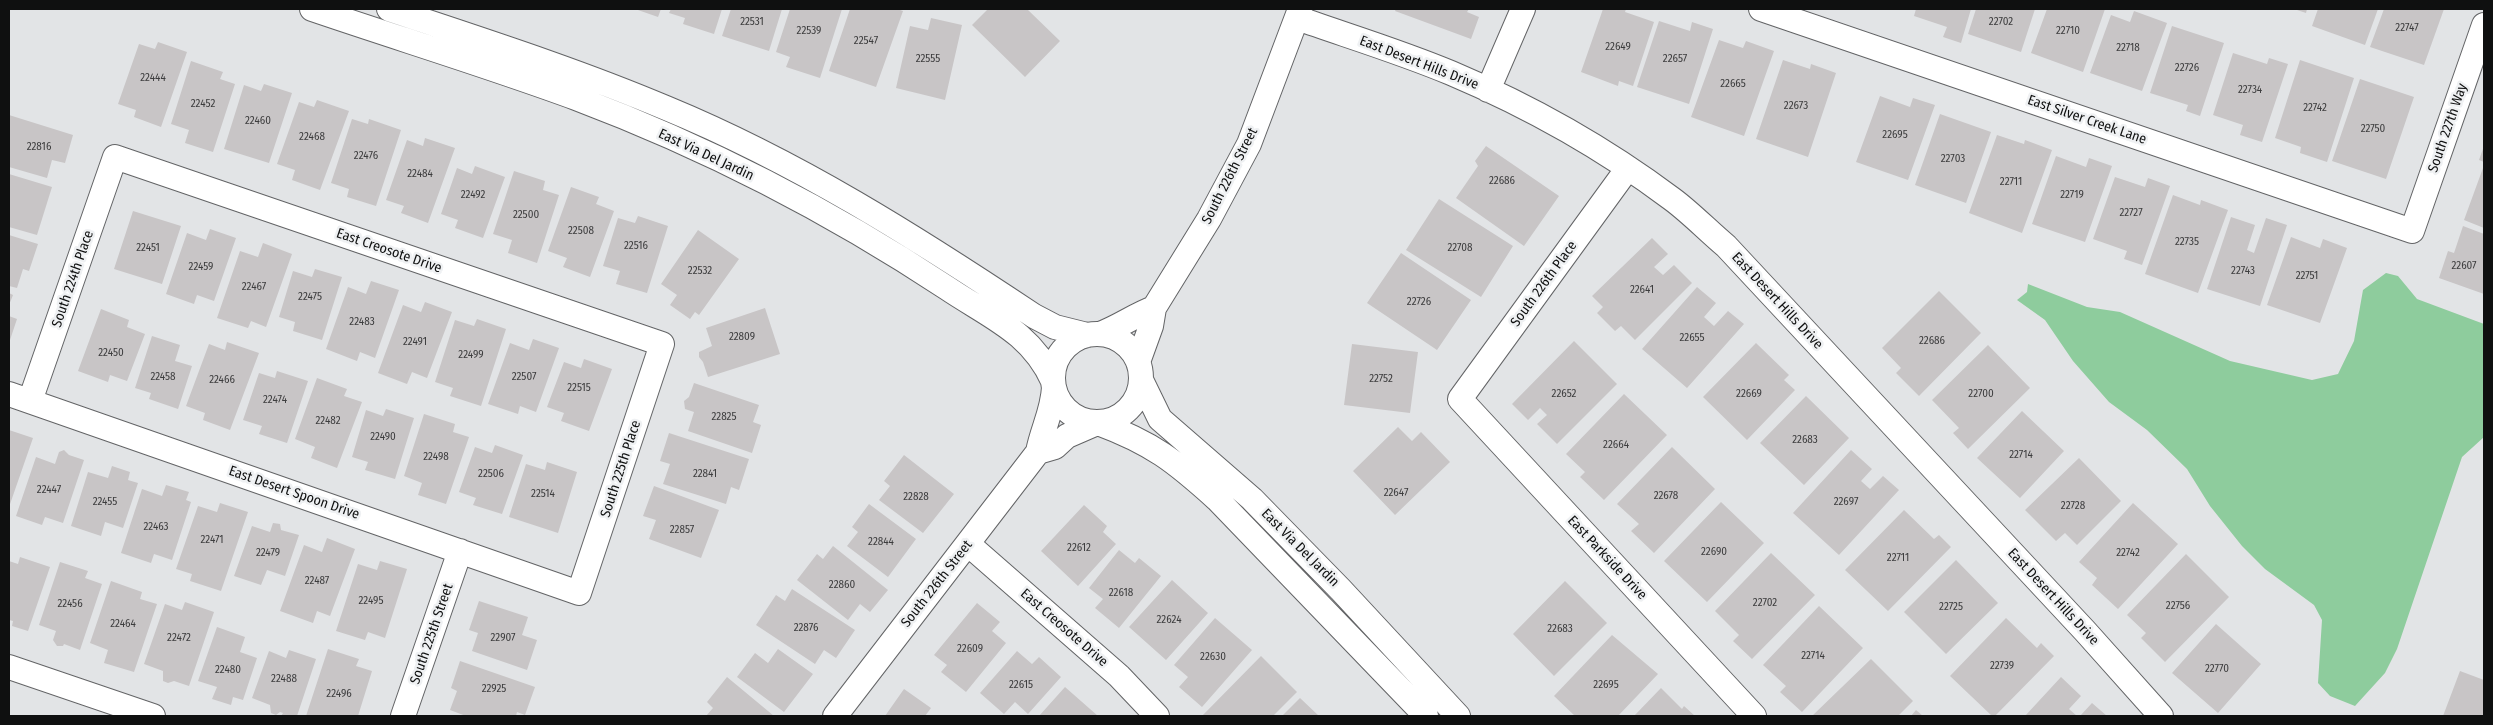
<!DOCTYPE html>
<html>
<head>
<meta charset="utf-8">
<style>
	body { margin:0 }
	#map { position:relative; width:2493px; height:725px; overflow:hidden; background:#e2e4e6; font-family:"Fira Sans Condensed",sans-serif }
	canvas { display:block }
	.frame { position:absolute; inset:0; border:10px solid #0f1010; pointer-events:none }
</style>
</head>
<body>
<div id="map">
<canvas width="2493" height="725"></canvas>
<div class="frame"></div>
</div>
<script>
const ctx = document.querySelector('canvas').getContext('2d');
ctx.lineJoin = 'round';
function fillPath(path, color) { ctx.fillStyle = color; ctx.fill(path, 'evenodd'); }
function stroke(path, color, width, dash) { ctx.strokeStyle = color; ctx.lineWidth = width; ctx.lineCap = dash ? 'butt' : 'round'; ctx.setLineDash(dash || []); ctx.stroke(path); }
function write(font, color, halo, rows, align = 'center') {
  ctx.font = font + ' "Fira Sans Condensed",sans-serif'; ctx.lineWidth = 5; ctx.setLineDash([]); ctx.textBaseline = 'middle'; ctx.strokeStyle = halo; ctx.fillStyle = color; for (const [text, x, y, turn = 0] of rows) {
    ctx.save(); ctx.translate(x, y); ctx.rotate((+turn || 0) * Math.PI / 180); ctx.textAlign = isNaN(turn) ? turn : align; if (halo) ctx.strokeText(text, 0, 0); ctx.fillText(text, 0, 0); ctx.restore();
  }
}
fillPath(new Path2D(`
	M2386,273L2398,276L2417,299L2484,324V437L2462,457L2397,649L2385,673L2355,706L2330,696L2318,683L2322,620L2314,605L2265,569L2242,546L2210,506L2187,469L2147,430L2109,402L2073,361L2045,320L2017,300L2027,292L2028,284L2087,307L2120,312L2230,361L2312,380L2338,374L2354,341L2363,290Z`), '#8ecc9d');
fillPath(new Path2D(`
	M635,9H661L658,17Z
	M671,9H722L714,34L683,24L685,18L669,13Z
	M731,9H782L769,51L722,36Z
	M790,9H842L820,78L786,67L790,57L776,52Z
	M850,9H897L903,11L876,87L829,71Z
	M988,9H1027L1060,41L1025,77L972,25Z
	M1396,9H1469L1467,12L1479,17L1471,39L1395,11Z
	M1603,9H1626L1625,12L1654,22L1633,86L1619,81L1618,86L1581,72Z
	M1916,9H1971L1961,43L1943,37L1947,27L1914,16Z
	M1976,9H2035L2021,52L1968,34Z
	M2047,9H2105L2083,72L2031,53Z
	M2294,9H2307L2306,13Z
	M2318,9H2378L2365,45L2312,26Z
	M2384,9H2444L2424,65L2370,47Z
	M2134,11L2167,23L2142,91L2090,73L2111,15L2130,22Z
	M931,18L962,25L945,100L896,88L910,26L928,30Z
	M1659,21L1690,31L1692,22L1713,29L1689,104L1637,87Z
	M2172,26L2224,43L2200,116L2186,111L2188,105L2150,93Z
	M1719,40L1743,48L1746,41L1774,51L1744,136L1691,117Z
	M158,42L187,52L161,127L134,117L136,110L118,104L139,44L155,49Z
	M2233,53L2267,64L2269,58L2288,64L2262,142L2240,135L2243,125L2213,115Z
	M1783,60L1810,69L1811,64L1836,73L1808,157L1756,139Z
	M2300,60L2354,78L2327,162L2300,153L2301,147L2275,138Z
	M191,61L223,72L220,79L235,84L213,152L185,143L189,130L171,124Z
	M2360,79L2414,97L2386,179L2332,161Z
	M264,84L292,93L269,163L224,149L244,85L261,91Z
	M1880,96L1910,107L1913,98L1935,105L1908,180L1856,162Z
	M317,100L349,111L320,190L292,180L295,170L277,164L299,102L314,107Z
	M1940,114L1991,132L1966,203L1915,185Z
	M9,115L73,135L65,163L52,160L47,178L9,167Z
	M352,119L368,124L369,119L401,130L376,206L347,197L349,189L331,183Z
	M1997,135L2024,144L2025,140L2052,150L2022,233L1969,213Z
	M425,138L455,148L428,223L401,213L404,206L386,200L407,140L423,146Z
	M1486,146L1559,196L1524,246L1456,198L1478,166L1475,161Z
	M2484,146V162L2479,160Z
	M2056,156L2086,167L2089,158L2112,166L2085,242L2032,224Z
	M475,166L505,177L483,238L455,228L458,220L441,214L457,168L472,174Z
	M2483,168L2484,169V228L2464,220Z
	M514,171L545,181L543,190L559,195L537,263L508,253L512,240L493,234Z
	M9,174L52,187L37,235L9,227Z
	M2115,177L2145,187L2148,178L2170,186L2142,265L2124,259L2127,251L2093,239Z
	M571,187L599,197L596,204L614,211L590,277L563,267L567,258L548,251Z
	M2173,195L2200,205L2201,200L2228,210L2198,293L2145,274Z
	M1439,199L1513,246L1481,297L1406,250Z
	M133,211L181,226L162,284L114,269Z
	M638,216L668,226L647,293L616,284L620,271L603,266L618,218L635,223Z
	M2231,217L2255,225L2247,250L2254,253L2266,218L2287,225L2260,306L2207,289Z
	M2463,226L2484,234V294L2439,278L2448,251L2454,253Z
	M210,229L236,238L214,301L197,295L194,304L166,294L187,233L206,240Z
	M698,230L739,259L699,315L695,312L690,319L670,305L677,295L661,284Z
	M9,235L38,244L29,271L23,269L17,288L9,286Z
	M2291,237L2320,248L2323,239L2347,248L2320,323L2267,305Z
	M1652,238L1668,254L1654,267L1663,275L1674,265L1692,283L1635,340L1621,326L1615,331L1597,313L1603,307L1592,296Z
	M263,243L292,254L266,327L251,321L248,328L217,318L240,251L258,257Z
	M1401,253L1471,300L1437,350L1367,303Z
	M315,269L342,277L322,340L293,331L295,322L279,317L293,271L312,277Z
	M371,281L399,290L375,358L360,352L357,361L326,349L348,287L366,294Z
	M1697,287L1716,303L1704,317L1714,326L1728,311L1744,324L1687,388L1642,349Z
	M1939,291L1981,333L1919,396L1896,373L1901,368L1882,348Z
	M9,293L13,295L9,305Z
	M425,302L452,312L427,378L412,372L407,384L378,373L403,305L421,312Z
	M765,308L780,354L708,377L703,362L699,357V352L712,346L706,328Z
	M101,309L129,320L127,327L145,334L127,381L110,375L108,382L78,371Z
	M9,316L17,319L9,343Z
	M477,319L506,329L481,406L450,396L453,388L435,382L455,320L474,326Z
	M152,336L180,345L175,361L192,366L178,409L149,399L151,393L135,388Z
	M533,339L559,348L536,412L520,406L518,414L488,404L510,343L529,350Z
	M1574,341L1617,384L1557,444L1537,424L1547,415L1540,408L1528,420L1512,404Z
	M227,342L259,353L230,430L203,420L205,413L186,406L209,344L225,350Z
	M1756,343L1789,375L1784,380L1795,390L1747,440L1703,397Z
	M1352,344L1418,352L1410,413L1344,405Z
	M1988,345L2030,388L1968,449L1953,433L1959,428L1932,400Z
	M584,359L612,369L589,431L561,421L564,413L547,407L564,362L581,368Z
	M277,371L308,381L287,443L259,434L262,426L243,420L259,373L275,378Z
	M317,378L347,389L344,396L362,402L337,468L311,458L315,447L295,439Z
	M694,383L759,405L753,422L761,425L752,453L688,431L694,412L685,409L684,401L689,397Z
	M1624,394L1667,435L1604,500L1580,477L1585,472L1566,454Z
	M1806,396L1849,438L1804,485L1760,443Z
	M386,409L414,418L395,479L365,470L368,462L352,457L366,410L383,416Z
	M2022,411L2064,451L2020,498L1977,458Z
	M424,414L455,424L453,432L469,437L446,504L418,495L422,483L404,476Z
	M1398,427L1412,441L1421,432L1450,462L1395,515L1353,471Z
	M9,430L33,438L9,507Z
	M669,433L749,459L739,490L731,487L726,504L663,484L670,464L660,461Z
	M495,445L523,455L502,514L473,505L476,498L459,492L475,447L492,453Z
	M1672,447L1715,489L1654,553L1631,531L1639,524L1617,504Z
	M64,450L69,455L84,460L63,523L45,517L42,525L16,516L36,457L55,464L59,452Z
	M1851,450L1872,469L1861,481L1870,489L1883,476L1899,490L1839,555L1793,513Z
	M904,455L954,494L923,533L879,500L890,486L884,481Z
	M2079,458L2121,501L2077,545L2065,533L2056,541L2025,510Z
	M547,462L577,472L558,533L509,517L526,464L545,470Z
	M112,466L130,472L128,480L138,483L123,528L105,522L101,536L71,526L88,472L108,478Z
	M166,485L189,492L186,500L191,502L172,560L154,554L151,563L121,553L142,489L162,496Z
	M654,486L719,510L701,558L649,539L656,520L643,516Z
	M1721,502L1764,543L1707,602L1664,561Z
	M220,503L248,512L221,591L190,581L192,574L176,569L198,506L217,512Z
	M2133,503L2178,544L2118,609L2092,585L2097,578L2079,562Z
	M869,504L916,539L888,577L847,546L858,532L852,527Z
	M1084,505L1107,526L1103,532L1116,544L1078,586L1041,551Z
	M1904,510L1934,539L1939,535L1951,547L1888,611L1845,570Z
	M273,523L280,524L281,530L299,535L285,576L267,570L261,585L234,576L252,526L270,532Z
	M327,538L355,549L330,616L317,611L313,623L280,611L304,545L322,552Z
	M833,546L888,590L870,612L860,604L848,620L797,580L817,554L823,559Z
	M1119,550L1135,563L1139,558L1161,576L1119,628L1095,608L1103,599L1089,588Z
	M1771,553L1815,595L1752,659L1733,641L1739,635L1715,611Z
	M2186,554L2229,597L2165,662L2141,638L2146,633L2127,615Z
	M20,557L50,567L28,631L12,626L13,621L9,620V561L18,564Z
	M1956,560L1998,603L1946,654L1904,612Z
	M380,561L407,569L385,638L368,632L365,640L336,631L358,564L377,570Z
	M60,562L88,571L85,578L102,584L80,650L64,644L63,646H57L53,640L56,631L39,625Z
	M1172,580L1208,613L1166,660L1129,627Z
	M111,581L142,592L140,599L157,604L134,672L104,663L108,650L90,643Z
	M1565,581L1607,623L1554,676L1513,634Z
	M792,589L855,630L836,658L824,650L815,664L756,625L776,595L785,601Z
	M479,601L528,617L522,635L537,640L527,670L472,651L478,633L469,630Z
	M185,602L214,612L189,686L174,681L168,683L163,681V671L144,664L165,604L182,610Z
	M977,603L1000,622L992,631L1006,643L966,692L941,672L947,665L934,655Z
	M1819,606L1863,648L1802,712L1780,692L1786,686L1763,665Z
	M1215,618L1252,650L1202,707L1179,687L1188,677L1174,665Z
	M2006,618L2037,648L2041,643L2054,656L1995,716H1992L1950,676Z
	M2216,624L2261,664L2218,713L2172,673Z
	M217,627L245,637L240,652L257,658L243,700L233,697L231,705L212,699L217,687L198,681Z
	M1612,635L1658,674L1618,716H1575L1554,696Z
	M328,649L359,659L356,666L372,671L358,716H306Z
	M778,649L813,674L784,712L737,677L755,653L768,663Z
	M289,650L316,659L297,716H281L283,713L280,712L276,715L271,713L270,705L252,698L269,651L286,658Z
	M1017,651L1032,664L1039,657L1061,677L1028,714L1015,702L1004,714L980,693Z
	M1261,656L1297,692L1273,716H1202Z
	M1871,659L1913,701L1898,716H1812Z
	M460,661L535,687L525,715L517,712L516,716H466L450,710L457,691L451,688Z
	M2460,671L2484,680V716H2443Z
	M727,677L774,716H706L713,708L707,702Z
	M2061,677L2081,696L2069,709L2077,716H2025Z
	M1065,687L1098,716H1039Z
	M1661,688L1682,709L1684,706L1695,716H1634Z
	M904,689L931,708L925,716H885Z
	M1300,698L1319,716H1282Z
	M2092,703L2107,716H2080Z
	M1916,710L1923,716H1911Z`), '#c8c5c6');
const minor = new Path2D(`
	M312,9C400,39 489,66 576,98C706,147 832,212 947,288C990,317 1031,332 1053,381
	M389,9C482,40 576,70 666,108C797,162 917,238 1034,316L1055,327L1087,335
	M1761,9L2412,231L2484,25
	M1297,18C1348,36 1401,52 1451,73C1529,106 1604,148 1672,199C1691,213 1708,231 1726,246L2085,631L2161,716
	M1488,90L1523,9
	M1628,168L1460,399L1754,716
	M1053 378a44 44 0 1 1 88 0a44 44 0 1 1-88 0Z
	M1100,334C1119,327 1135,315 1154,308
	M1138,362L1151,326L1154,308L1209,219L1249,144L1300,9
	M1142,382L1160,419L1252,499L1341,590L1458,716
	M9,394L579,593L662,344L115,157L30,401
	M1098,423C1152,443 1175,461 1217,499L1426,716
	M1038,452L1055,447L1067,436L1097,423
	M968,544L1119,676L1157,716
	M9,667L153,716
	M403,716L460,551
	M835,716L1038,452C1042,430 1053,411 1054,387`);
stroke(minor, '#636466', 26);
stroke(minor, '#fff', 24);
write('11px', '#3d3d3e', null, [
	["22531",752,22],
	["22702",2001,22],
	["22747",2407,28],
	["22539",809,31],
	["22710",2068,31],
	["22547",866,41],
	["22649",1618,47],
	["22718",2128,48],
	["22555",928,59],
	["22657",1675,59],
	["22726",2187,68],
	["22444",153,78],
	["22665",1733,84],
	["22734",2250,90],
	["22452",203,104],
	["22673",1796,106],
	["22742",2315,108],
	["22460",258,121],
	["22750",2373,129],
	["22695",1895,135],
	["22468",312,137],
	["22816",39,147],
	["22476",366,156],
	["22703",1953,159],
	["22484",420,174],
	["22686",1502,181],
	["22711",2011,182],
	["22492",473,195],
	["22719",2072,195],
	["22727",2131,213],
	["22500",526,215],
	["22508",581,231],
	["22735",2187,242],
	["22516",636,246],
	["22451",148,248],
	["22708",1460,248],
	["22607",2464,266],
	["22459",201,267],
	["22532",700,271],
	["22743",2243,271],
	["22751",2307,276],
	["22467",254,287],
	["22641",1642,290],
	["22475",310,297],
	["22726",1419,302],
	["22483",362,322],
	["22809",742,337],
	["22655",1692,338],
	["22686",1932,341],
	["22491",415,342],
	["22450",111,353],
	["22499",471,355],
	["22458",163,377],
	["22507",524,377],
	["22752",1381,379],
	["22466",222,380],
	["22515",579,388],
	["22652",1564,394],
	["22669",1749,394],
	["22700",1981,394],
	["22474",275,400],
	["22825",724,417],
	["22482",328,421],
	["22490",383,437],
	["22683",1805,440],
	["22664",1616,445],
	["22714",2021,455],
	["22498",436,457],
	["22506",491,474],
	["22841",705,474],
	["22447",49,490],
	["22647",1396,493],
	["22514",543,494],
	["22678",1666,496],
	["22828",916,497],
	["22455",105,502],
	["22697",1846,502],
	["22728",2073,506],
	["22463",156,527],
	["22857",682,530],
	["22471",212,540],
	["22844",881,542],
	["22612",1079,548],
	["22690",1714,552],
	["22479",268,553],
	["22742",2128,553],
	["22711",1898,558],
	["22487",317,581],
	["22860",842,585],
	["22618",1121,593],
	["22495",371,601],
	["22702",1765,603],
	["22456",70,604],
	["22756",2178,606],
	["22725",1951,607],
	["22624",1169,620],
	["22464",123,624],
	["22876",806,628],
	["22683",1560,629],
	["22472",179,638],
	["22907",503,638],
	["22609",970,649],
	["22714",1813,656],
	["22630",1213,657],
	["22739",2002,666],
	["22770",2217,669],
	["22480",228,670],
	["22488",284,679],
	["22615",1021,685],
	["22695",1606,685],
	["22925",494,689],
	["22496",339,694]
]);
write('14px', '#0f1010', '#eff1f3', [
	["East Desert Hills Drive",1419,63,21],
	["East Silver Creek Lane",2087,120,19],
	["South 227th Way",2448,128,-71],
	["East Via Del Jardin",706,155,25],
	["South 226th Street",1230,176,-63],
	["East Creosote Drive",389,251,19],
	["South 224th Place",73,279,-71],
	["South 226th Place",1544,284,-54],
	["East Desert Hills Drive",1777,301,47],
	["South 225th Place",621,469,-72],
	["East Desert Spoon Drive",294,493,19],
	["East Via Del Jardin",1300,548,45],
	["East Parkside Drive",1607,558,47],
	["South 226th Street",937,584,-52],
	["East Desert Hills Drive",2053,597,47],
	["East Creosote Drive",1064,628,41],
	["South 225th Street",432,634,-71]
]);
</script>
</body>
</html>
